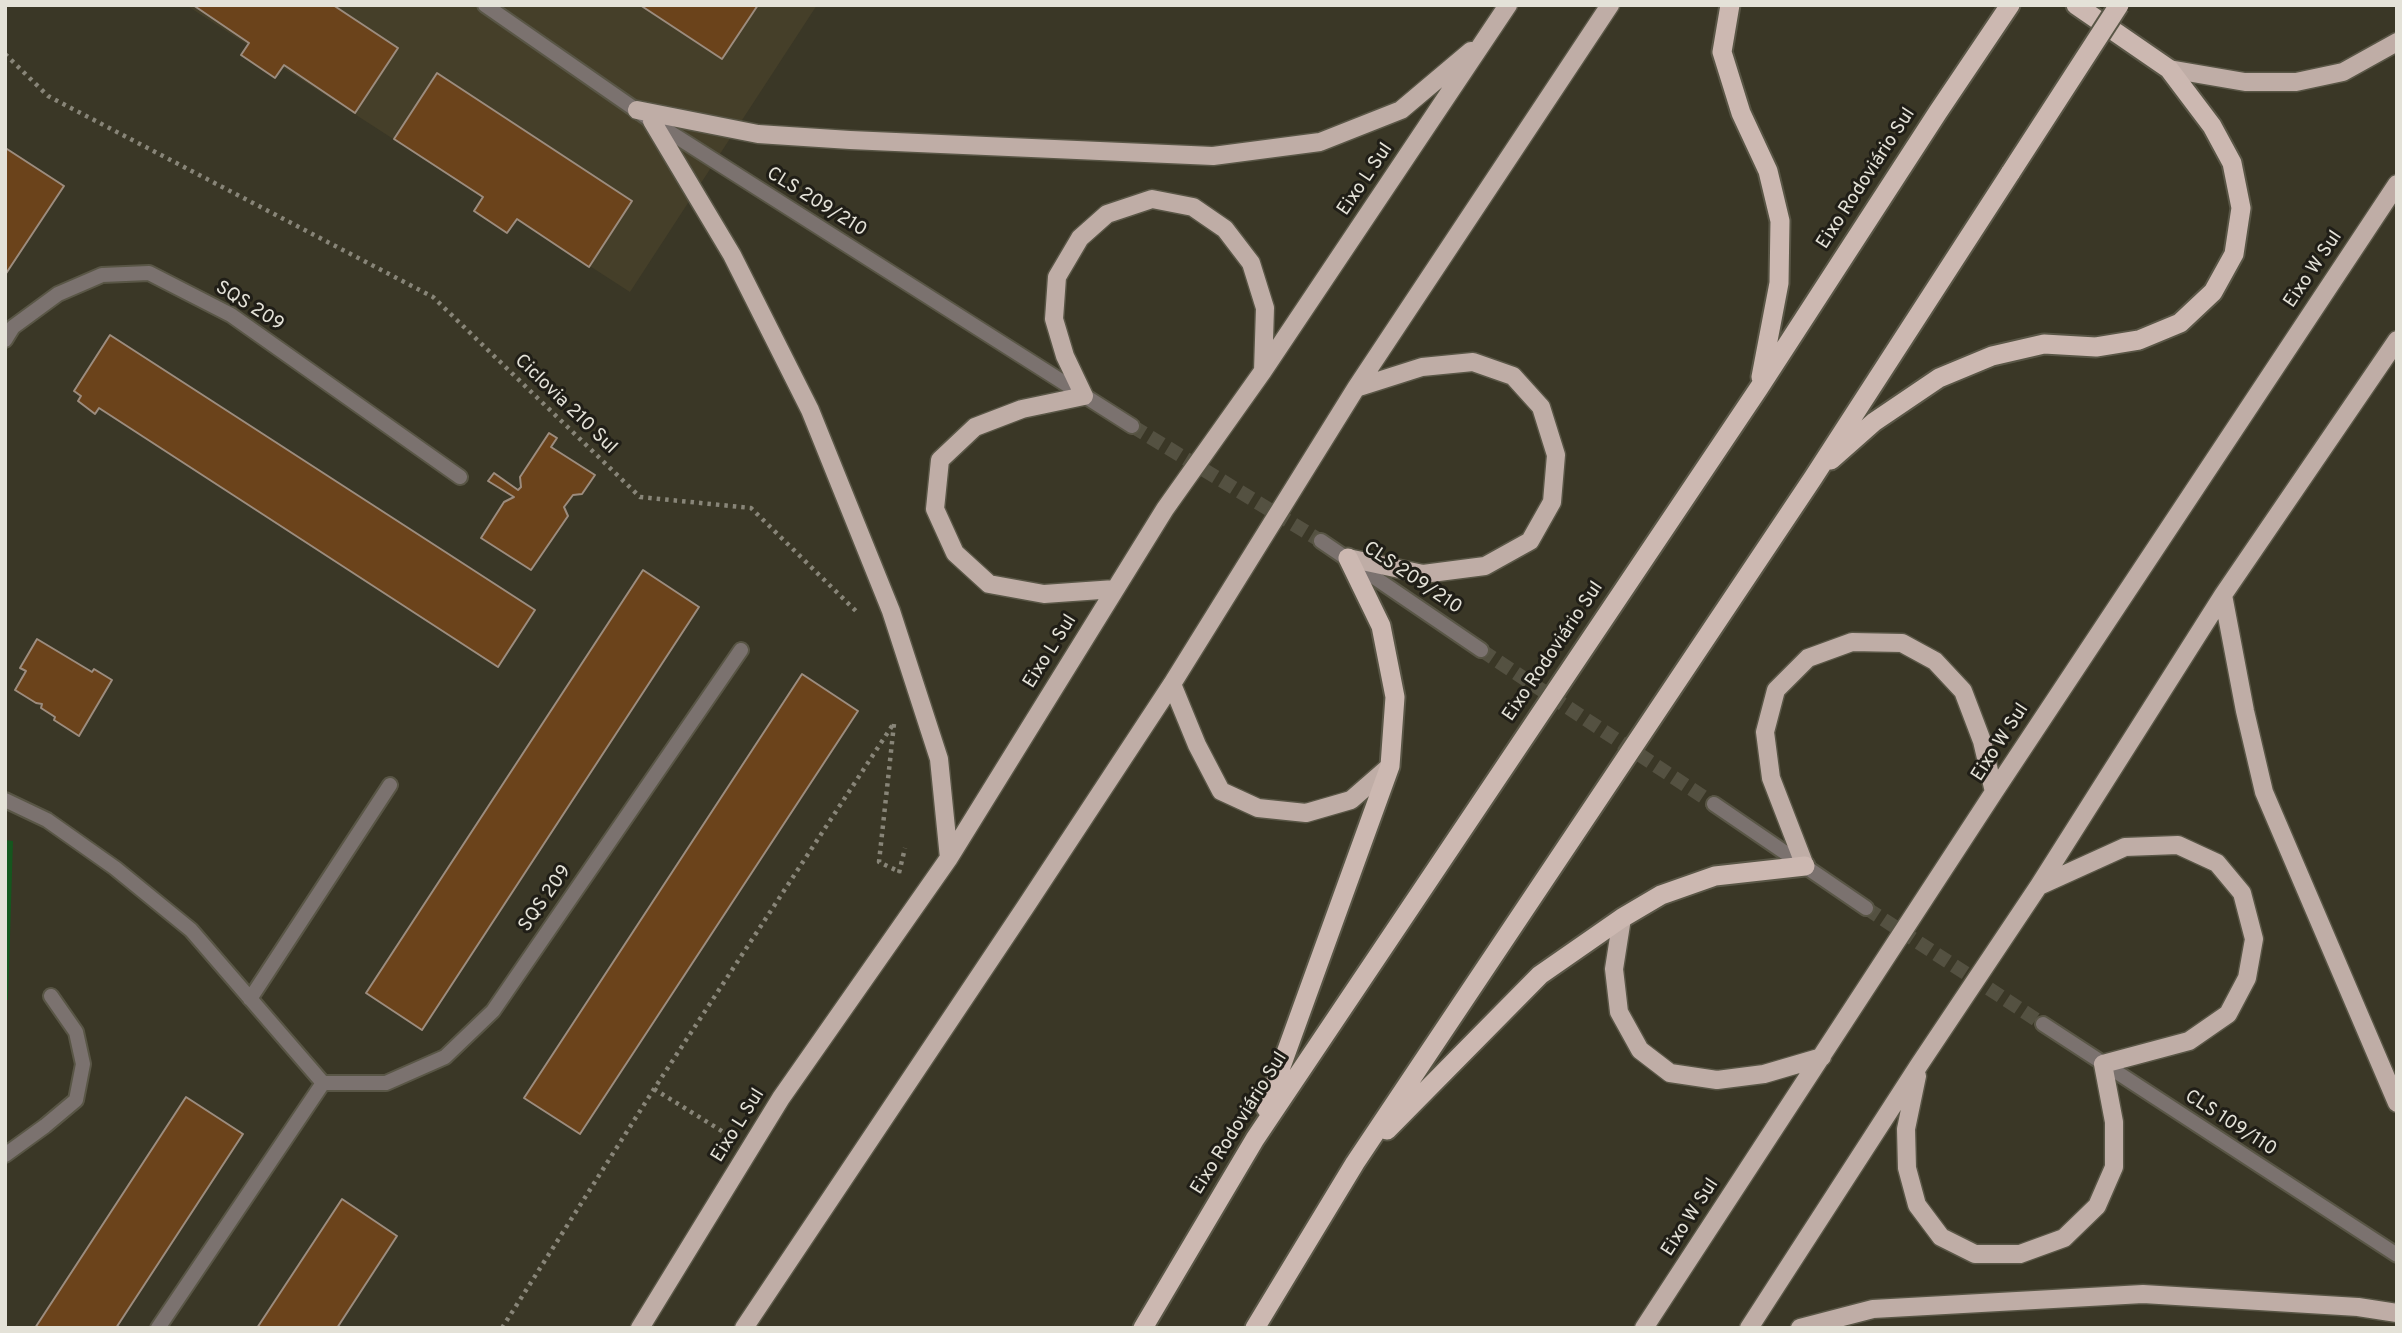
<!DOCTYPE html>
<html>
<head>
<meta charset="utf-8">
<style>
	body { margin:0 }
	#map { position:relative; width:2402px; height:1333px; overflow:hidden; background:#3a3726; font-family:Overpass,sans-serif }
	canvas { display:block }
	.frame { position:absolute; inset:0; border:7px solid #e4e2d8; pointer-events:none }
</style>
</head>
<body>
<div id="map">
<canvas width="2402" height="1333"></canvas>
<div class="frame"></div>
</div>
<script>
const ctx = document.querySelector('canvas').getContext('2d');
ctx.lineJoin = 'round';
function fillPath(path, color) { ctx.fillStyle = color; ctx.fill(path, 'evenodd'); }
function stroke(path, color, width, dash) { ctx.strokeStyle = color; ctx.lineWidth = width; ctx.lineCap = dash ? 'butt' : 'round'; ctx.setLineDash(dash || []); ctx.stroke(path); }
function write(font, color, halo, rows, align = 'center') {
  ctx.font = font + ' Overpass,sans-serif'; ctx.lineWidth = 6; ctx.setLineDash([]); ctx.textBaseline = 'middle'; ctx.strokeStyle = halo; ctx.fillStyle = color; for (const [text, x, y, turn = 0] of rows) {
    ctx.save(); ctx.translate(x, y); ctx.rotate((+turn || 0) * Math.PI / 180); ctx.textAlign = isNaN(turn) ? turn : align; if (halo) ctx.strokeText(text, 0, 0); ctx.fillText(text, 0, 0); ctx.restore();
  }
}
fillPath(new Path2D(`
	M186,5H817L630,292Z`), '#453f29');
fillPath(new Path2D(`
	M5,840L13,841L8,1000H5Z`), '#15571e');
const building = new Path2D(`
	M193,5H333L398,48L355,113L284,65L275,78L241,55L249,43Z
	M640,5H758L722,59Z
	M437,73L632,201L589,267L517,219L507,233L474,211L483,197L394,139Z
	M7,149L64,186L5,275V151Z
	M110,335L535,610L498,667L99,408L95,414L78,401L81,396L74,391Z
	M549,433L557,438L551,447L595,475L582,494L573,495L564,507L568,516L531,570L481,538L504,502L514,497L488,481L494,473L518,490L521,487L520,477Z
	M643,570L699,607L422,1030L366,993Z
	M37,639L92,672L94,669L112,680L79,736L54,720L55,717L41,708L42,704L36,703L15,690L26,671L20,668Z
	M802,674L858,711L580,1134L524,1098Z
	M186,1097L243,1134L116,1328H35Z
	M342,1199L397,1236L337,1328H257Z`);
fillPath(building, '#6b431b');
stroke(building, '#9c8c7e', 2);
stroke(new Path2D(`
	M1132,426L1321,541
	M1481,650L1714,804
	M1866,908L2043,1024`), '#545141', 14, [14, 7]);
const minor = new Path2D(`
	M5,340L13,327L58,294L102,275L149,273L231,315L460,477
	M5,800L47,820L115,868L191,930L323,1083H386L445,1057L493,1011L741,650
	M250,999L390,785
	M5,1155L45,1126L76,1100L83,1064L76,1032L51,996
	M158,1328L323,1083`);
const tertiary = new Path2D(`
	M485,5L652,121L1132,426
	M1321,541L1481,650
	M1714,804L1866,908
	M2043,1024L2397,1255`);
const primary = new Path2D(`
	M2169,69L2245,82H2296L2343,72L2397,42
	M637,110L758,134L850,140L1213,156L1320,142L1401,110L1471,51
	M652,121L732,255L810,410L891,611L939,759L949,858
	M1348,558L1423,574L1485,566L1530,541L1552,502L1556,455L1541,407L1513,376L1473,362L1422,367L1356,388
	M1115,589L1044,594L989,584L955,553L935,509L940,460L975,427L1022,409L1084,396L1065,356L1054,319L1057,277L1080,238L1107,214L1152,199L1193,207L1225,229L1251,263L1265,308L1263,371
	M2223,595L2245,711L2264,792L2397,1103
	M1172,684L1197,745L1221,791L1258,808L1306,813L1351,800L1390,766
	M1805,866L1771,778L1765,732L1776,690L1808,658L1852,642L1902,643L1935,661L1963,691L1982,741L1994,792
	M1622,918L1614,969L1619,1012L1640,1050L1670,1073L1717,1080L1764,1074L1822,1057
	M1917,1076L1906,1129L1907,1168L1917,1205L1941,1237L1975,1254H2020L2064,1238L2097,1206L2114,1167V1122L2103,1064L2189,1041L2228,1014L2247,978L2254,939L2242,893L2217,863L2178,845L2125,847L2039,886
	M640,1328L781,1098L949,858L1165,509L1263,371L1508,5
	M744,1328L1026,906L1172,684L1356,388L1610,5
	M1644,1328L1994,792L2397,184
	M1749,1328L1919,1065L2038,887L2223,595L2397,340
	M1800,1328L1873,1309L2143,1294L2358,1307L2397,1313`);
const trunk = new Path2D(`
	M1730,5L1722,52L1741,113L1768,171L1780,221L1779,283L1761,377
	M1831,460L1874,422L1939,378L1992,356L2044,344L2096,347L2139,340L2180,323L2213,292L2234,254L2241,208L2232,163L2212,126L2169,69L2076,5
	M1266,1108L1390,766L1395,697L1381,626L1348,558
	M1387,1130L1540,975L1622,918L1661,895L1715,876L1805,866
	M1143,1328L1255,1139L1759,388L1938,112L2010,5
	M1255,1328L1355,1163L1813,478L2011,172`);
stroke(minor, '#595646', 18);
stroke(tertiary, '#595646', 18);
stroke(primary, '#595646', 21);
stroke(trunk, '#595646', 23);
stroke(new Path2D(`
	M5,54L48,96L433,297L640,497L751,508L859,614
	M894,724L879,862L900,872
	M899,873L905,848
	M654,1089L725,1133
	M502,1328L654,1089L894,723`), '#888578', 4.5, [3.5, 5]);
stroke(minor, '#7b726f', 14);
stroke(tertiary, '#7b726f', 14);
stroke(primary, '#bfada6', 18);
stroke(trunk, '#ccb8b1', 19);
const trunkBridge = new Path2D(`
	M2011,172L2119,5`);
stroke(trunkBridge, '#595646', 23, []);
stroke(trunkBridge, '#ccb8b1', 19);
write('19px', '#e4e2d8', '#201e17', [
	["Eixo Rodoviário Sul",1867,179,-57],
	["Eixo L Sul",1366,180,-56],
	["CLS 209/210",816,203,32],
	["Eixo W Sul",2314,270,-56],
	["SQS 209",249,307,32],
	["Ciclovia 210 Sul",565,405,44],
	["CLS 209/210",1412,579,34],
	["Eixo L Sul",1051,652,-58],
	["Eixo Rodoviário Sul",1554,652,-56],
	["Eixo W Sul",2001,743,-57],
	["SQS 209",546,899,-55],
	["Eixo Rodoviário Sul",1240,1124,-58],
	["CLS 109/110",2230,1124,33],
	["Eixo L Sul",739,1126,-58],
	["Eixo W Sul",1691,1218,-57]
]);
</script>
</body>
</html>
